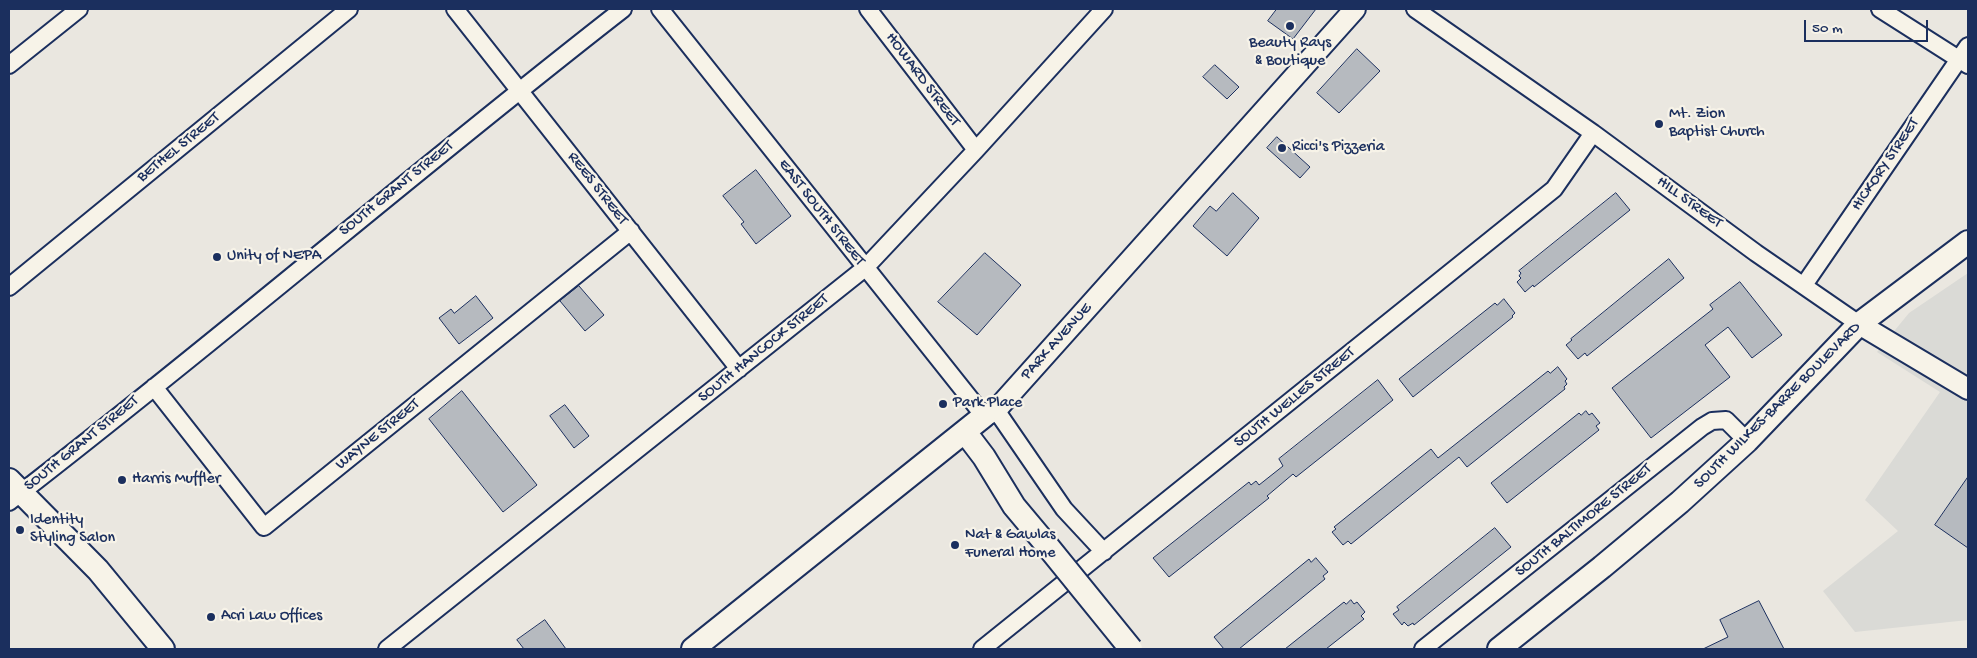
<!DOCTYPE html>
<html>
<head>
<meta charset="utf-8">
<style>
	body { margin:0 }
	#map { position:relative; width:1977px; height:658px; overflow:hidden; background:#eae7e0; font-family:"Gochi Hand",sans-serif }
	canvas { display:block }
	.frame { position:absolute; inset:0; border:10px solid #1b2f5e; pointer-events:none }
	.scale { position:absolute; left:1804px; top:20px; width:124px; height:22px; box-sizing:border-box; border:2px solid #1b2f5e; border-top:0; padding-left:6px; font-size:15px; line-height:18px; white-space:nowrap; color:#1b2f5e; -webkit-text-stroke:4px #f7f3e8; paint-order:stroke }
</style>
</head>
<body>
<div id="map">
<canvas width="1977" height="658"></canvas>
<div class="frame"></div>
<div class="scale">50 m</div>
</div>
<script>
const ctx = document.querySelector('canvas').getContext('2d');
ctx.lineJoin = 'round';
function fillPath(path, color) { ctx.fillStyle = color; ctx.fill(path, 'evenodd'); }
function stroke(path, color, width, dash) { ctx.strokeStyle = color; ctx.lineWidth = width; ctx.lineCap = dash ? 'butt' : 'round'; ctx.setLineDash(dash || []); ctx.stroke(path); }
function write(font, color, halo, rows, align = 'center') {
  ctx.font = font + ' "Gochi Hand",sans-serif'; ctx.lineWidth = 4.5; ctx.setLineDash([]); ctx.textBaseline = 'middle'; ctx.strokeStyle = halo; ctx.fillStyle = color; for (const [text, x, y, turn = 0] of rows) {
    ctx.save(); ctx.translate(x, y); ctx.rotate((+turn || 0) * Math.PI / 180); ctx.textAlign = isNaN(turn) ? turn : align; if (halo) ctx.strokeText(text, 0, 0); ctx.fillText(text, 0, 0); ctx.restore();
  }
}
fillPath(new Path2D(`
	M1968,273V620L1855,632L1823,591L1898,531L1865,500L1940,392L1877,352L1909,313Z`), '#dadad6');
const building = new Path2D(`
	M1277,9H1316L1293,39L1268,21Z
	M1357,49L1380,71L1339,113L1317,93Z
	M1215,65L1239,87L1227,99L1203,77Z
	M1277,137L1310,167L1300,178L1267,148Z
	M756,170L791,216L756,244L741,224L744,222L723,196Z
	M1233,193L1259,218L1227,256L1193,226L1210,206L1216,211Z
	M1616,193L1630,210L1534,287L1533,285L1525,292L1517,282L1521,278L1519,276L1521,273L1519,271Z
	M985,253L1021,285L977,335L938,302Z
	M1669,259L1684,278L1587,356L1585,353L1578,359L1566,345L1572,340L1571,339Z
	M1740,282L1782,335L1752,358L1728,327L1705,345L1730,377L1651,438L1612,388L1713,309L1710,305Z
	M579,286L604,315L585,331L560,301Z
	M476,296L493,318L459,344L439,318L451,309L454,313Z
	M1504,299L1515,313L1512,316L1513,317L1413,397L1399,379L1495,303L1497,305Z
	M1558,367L1567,379L1565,381L1567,384L1564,387L1565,389L1467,467L1459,457L1351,544L1348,541L1343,545L1332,532L1336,529L1334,527L1431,449L1438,458L1548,371L1550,373Z
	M1378,380L1393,400L1296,477L1293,474L1267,496L1269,498L1169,577L1153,558L1249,482L1251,485L1256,481L1259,485L1283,466L1279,459Z
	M462,391L537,485L503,512L429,419Z
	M565,405L589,436L574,448L550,416Z
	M1586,411L1589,415L1592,413L1600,423L1596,426L1599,430L1507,503L1491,483L1579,413L1581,415Z
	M1968,477V548L1935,525Z
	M1495,528L1511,547L1414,625L1413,623L1408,626L1404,622L1402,625L1393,614L1399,610L1397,607Z
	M1316,558L1328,572L1323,576L1325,579L1239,649H1224L1214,637L1309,559L1311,562Z
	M1351,600L1354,604L1357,602L1365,612L1361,616L1364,619L1326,649H1285L1344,602L1346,604Z
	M1759,601L1784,649H1703L1728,637L1720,620Z
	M545,620L566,649H524L517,640Z`);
fillPath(building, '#b6babf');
stroke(building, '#1b2f5e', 1);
const minor = new Path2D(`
	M455,9L739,369
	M660,9L984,416
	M868,9L976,150
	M1415,9L1593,133L1756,253L1859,324
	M1880,9L1968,65
	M9,65L79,9
	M1804,285L1968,46
	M9,287L349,9
	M154,387L264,527L631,231
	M996,410L1064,509L1104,552
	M9,502C217,342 416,170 623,9
	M387,649L865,268L976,150L1104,9
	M982,649L1554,189L1593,133
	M1423,649L1702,427L1712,421L1726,420L1747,441`);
const tertiary = new Path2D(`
	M1859,324L1968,389
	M984,416L996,410L1355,9`);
const secondary = new Path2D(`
	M965,432L984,457L1014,506L1045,543
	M9,480L98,570L163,649
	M693,649L984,416
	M1499,649L1602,567L1680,502L1747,441L1859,324L1968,242`);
stroke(minor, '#1b2f5e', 20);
stroke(tertiary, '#1b2f5e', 24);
stroke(secondary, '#1b2f5e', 26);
stroke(minor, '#f7f3e8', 16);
stroke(tertiary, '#f7f3e8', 20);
stroke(secondary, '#f7f3e8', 22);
const secondaryBridge = new Path2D(`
	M1045,543L1131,649`);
stroke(secondaryBridge, '#1b2f5e', 26, []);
stroke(secondaryBridge, '#f7f3e8', 22);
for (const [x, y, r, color] of [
	[1290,26,5,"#1b2f5e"],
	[1659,124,5,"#1b2f5e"],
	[1282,148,5,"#1b2f5e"],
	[217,257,5,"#1b2f5e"],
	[943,404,5,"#1b2f5e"],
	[122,480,5,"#1b2f5e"],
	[20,530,5,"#1b2f5e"],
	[955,545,5,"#1b2f5e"],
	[211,617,5,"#1b2f5e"]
]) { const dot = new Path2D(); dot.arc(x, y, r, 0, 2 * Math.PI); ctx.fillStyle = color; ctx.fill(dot); stroke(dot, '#f7f3e8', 2); }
write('16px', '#1b2f5e', '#f7f3e8', [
	["Beauty Rays",1290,44,"center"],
	["& Boutique",1290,62,"center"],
	["Mt. Zion",1669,115],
	["Baptist Church",1669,133],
	["Ricci's Pizzeria",1292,148],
	["Unity of NEPA",227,257],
	["Park Place",953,404],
	["Harris Muffler",132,480],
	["Identity",30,521],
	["Styling Salon",30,539],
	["Nat & Gawlas",965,536],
	["Funeral Home",965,554],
	["Acri Law Offices",221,617]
], 'left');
write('16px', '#1b2f5e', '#f7f3e8', [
	["HOWARD STREET",922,80,53],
	["BETHEL STREET",179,148,-39],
	["HICKORY STREET",1886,165,-56],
	["SOUTH GRANT STREET",397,189,-39],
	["REES STREET",597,189,52],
	["HILL STREET",1689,203,36],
	["EAST SOUTH STREET",821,213,52],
	["PARK AVENUE",1057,342,-48],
	["SOUTH HANCOCK STREET",764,349,-39],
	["SOUTH WELLES STREET",1295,398,-39],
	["SOUTH WILKES-BARRE BOULEVARD",1778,406,-45],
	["WAYNE STREET",378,435,-39],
	["SOUTH GRANT STREET",82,444,-39],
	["SOUTH BALTIMORE STREET",1584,521,-39]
]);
</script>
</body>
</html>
